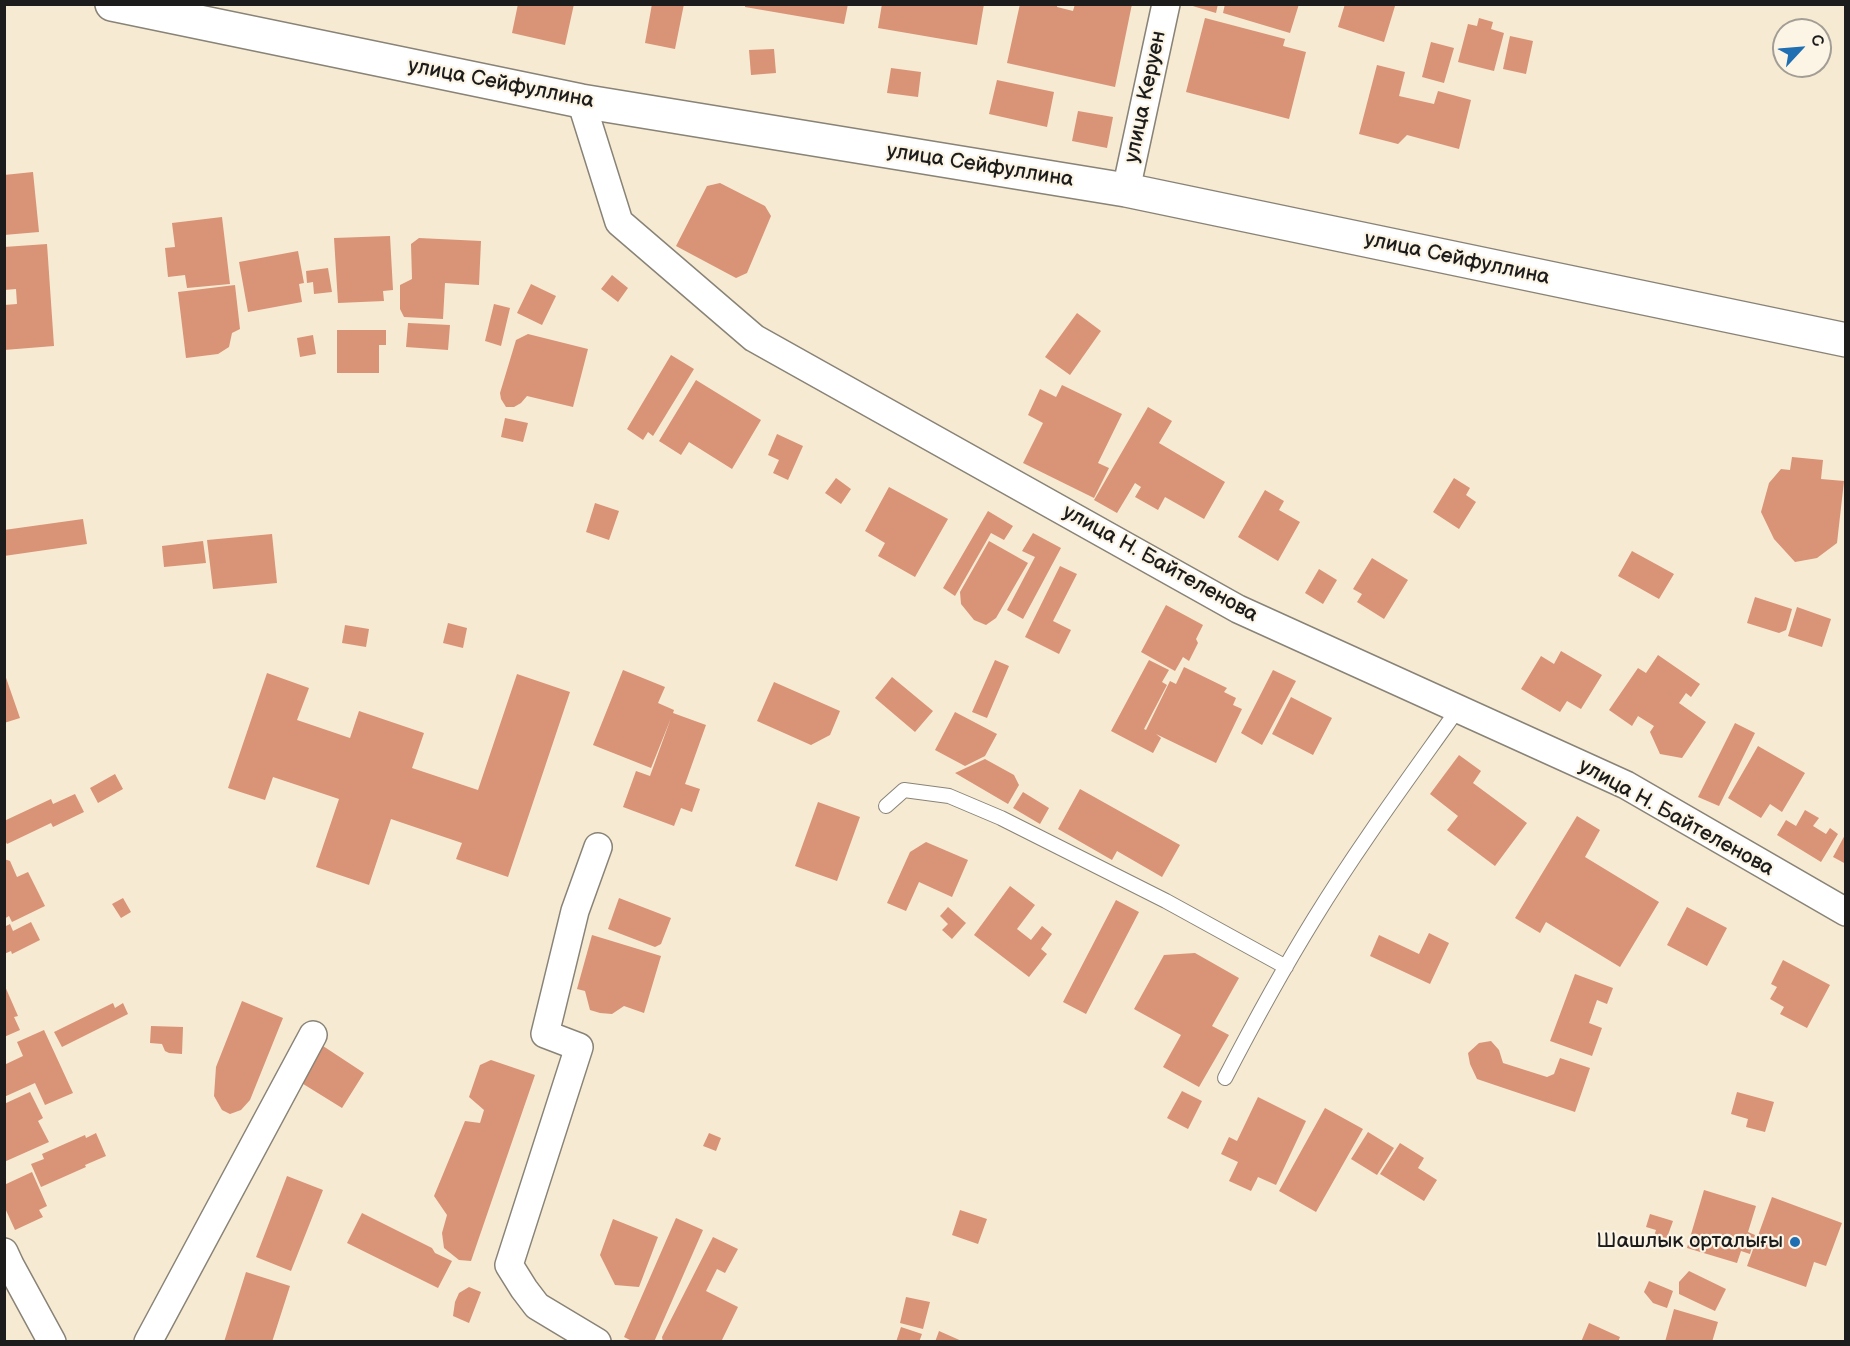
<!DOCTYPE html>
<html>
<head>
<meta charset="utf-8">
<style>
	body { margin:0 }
	#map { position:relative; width:1850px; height:1346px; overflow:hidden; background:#f6ead2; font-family:"Balsamiq Sans",sans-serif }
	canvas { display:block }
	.frame { position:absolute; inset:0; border:6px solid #1c1c1c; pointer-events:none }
	.north { position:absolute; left:1772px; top:18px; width:60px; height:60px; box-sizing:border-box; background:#fcf5e5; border:2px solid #a29e95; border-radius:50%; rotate:64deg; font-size:16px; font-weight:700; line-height:24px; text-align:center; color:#1c1c1c }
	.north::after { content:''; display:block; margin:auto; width:21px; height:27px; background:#1f6fb2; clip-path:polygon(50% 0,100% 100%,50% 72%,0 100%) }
</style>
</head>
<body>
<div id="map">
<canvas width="1850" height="1346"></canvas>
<div class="frame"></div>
<div class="north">С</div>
</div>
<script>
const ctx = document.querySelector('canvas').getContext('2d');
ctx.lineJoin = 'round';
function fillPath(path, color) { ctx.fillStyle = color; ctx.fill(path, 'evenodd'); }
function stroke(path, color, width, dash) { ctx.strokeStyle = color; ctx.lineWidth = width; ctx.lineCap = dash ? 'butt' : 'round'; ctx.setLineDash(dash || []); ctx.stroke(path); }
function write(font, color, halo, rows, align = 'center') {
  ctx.font = font + ' "Balsamiq Sans",sans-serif'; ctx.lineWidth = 4.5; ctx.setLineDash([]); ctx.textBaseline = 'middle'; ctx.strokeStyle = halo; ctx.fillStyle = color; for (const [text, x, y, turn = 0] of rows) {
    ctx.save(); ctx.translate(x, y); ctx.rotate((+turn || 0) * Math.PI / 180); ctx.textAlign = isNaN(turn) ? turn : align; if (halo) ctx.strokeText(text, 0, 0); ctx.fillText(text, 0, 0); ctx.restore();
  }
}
fillPath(new Path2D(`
	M518,4H574L565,45L512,33Z
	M652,4H684L675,49L645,43Z
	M745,4H848L844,24L745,7Z
	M882,4H984L977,45L878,28Z
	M1020,4H1057V7L1073,11L1075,4H1132L1115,87L1007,63Z
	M1186,4H1218L1216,13Z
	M1225,4H1299L1290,33L1223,13Z
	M1345,4L1395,6L1384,42L1338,27Z
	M1205,18L1285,39L1283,46L1306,52L1289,119L1186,92Z
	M1479,18L1493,22L1491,29L1504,33L1494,71L1458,62L1468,24L1477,26Z
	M1510,36L1533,41L1526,74L1503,69Z
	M1431,42L1454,48L1444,83L1422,77Z
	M774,49L776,73L751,75L749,50Z
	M1377,65L1405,72L1399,96L1434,104L1438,91L1471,100L1459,149L1407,135L1398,144L1359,134Z
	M891,68L921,72L918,97L887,93Z
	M997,80L1054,92L1047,127L989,114Z
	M1078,111L1113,117L1107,148L1072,141Z
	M33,172L39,232L4,235V175Z
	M720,183L765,206L771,216L747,273L736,278L676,246L707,186Z
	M222,217L230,284L187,288L185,275L168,277L165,248L175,247L172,223Z
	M390,236L393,290L383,291L384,301L338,303L334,238Z
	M419,238L481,241L479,285L445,283L443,319L404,317L400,309V285L412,279L411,244Z
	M47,244L54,346L4,350V305L17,304L16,289L4,290V247Z
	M298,251L304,283L299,284L302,302L248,312L239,262Z
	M328,268L332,292L314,294L313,282L307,283L306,271Z
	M612,275L628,288L618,302L601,289Z
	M531,284L556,296L542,325L517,313Z
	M235,285L240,329L232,333L229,347L218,354L186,358L178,292Z
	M494,304L510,308L501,346L485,341Z
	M1077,313L1101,331L1070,375L1045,357Z
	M408,323L450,325L448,350L406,347Z
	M337,330H386V345H379V373H337Z
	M528,334L588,349L573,407L527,396L521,403L514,407H506L501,399L500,393L516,340Z
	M313,335L316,354L300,357L297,338Z
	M671,355L694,369L653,436L648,432L643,440L627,429Z
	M696,380L761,420L732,469L689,442L681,455L659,441Z
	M1062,385L1122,414L1098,463L1109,468L1094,498L1023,463L1043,423L1028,415L1040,389L1056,397Z
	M1148,407L1172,421L1159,443L1225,482L1204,519L1165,497L1158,510L1135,497L1141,487L1135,483L1117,513L1094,500Z
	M505,418L528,423L523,442L501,437Z
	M777,434L803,446L788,480L773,473L779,460L768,455Z
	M1792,457L1823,460L1821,479L1844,481L1837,543L1817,558L1795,562L1774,539L1761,512L1769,483L1781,469L1790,470Z
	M836,478L851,489L841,504L825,493Z
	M1454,478L1470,488L1466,495L1476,502L1459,529L1433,512Z
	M889,487L948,519L915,577L878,556L885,543L865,531Z
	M1265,490L1284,501L1279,510L1300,522L1278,561L1238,537Z
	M595,503L619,511L609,540L586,532Z
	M988,511L1013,526L1004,540L991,533L955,596L943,588Z
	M83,519L87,544L4,556V530Z
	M1033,533L1061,548L1023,619L1007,610L1035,557L1022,551Z
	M272,534L277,583L213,589L207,540Z
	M203,541L206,563L164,567L162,546Z
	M989,541L1028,563L996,618L986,625L974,620L961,604L960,592Z
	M1632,551L1674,574L1659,599L1618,576Z
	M1372,558L1408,580L1384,619L1357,602L1362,594L1353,589Z
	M1060,566L1077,574L1053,621L1071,630L1059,654L1025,637Z
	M1319,569L1337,580L1323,604L1305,593Z
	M1755,597L1792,609L1786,630L1779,633L1747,623Z
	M1166,605L1203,625L1196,639L1198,643L1189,661L1183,657L1175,671L1141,652Z
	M1797,607L1831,619L1822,647L1788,636Z
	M448,623L467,628L463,648L443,643Z
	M345,625L369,629L366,647L342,643Z
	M1561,651L1602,675L1581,709L1567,701L1560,712L1521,689L1541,656L1554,664Z
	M1658,655L1700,684L1691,697L1686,693L1679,703L1706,722L1682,758L1660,754L1650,732L1654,726L1638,716L1632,726L1609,710L1638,668L1646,673Z
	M995,660L1009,666L987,718L972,712Z
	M1149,660L1169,670L1162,682L1167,685L1144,729L1146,730L1170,681L1176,684L1184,667L1227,688L1224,692L1236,698L1233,705L1242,709L1216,763L1156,734L1161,738L1153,753L1111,731Z
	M623,670L665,687L658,703L674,710L673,713L706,725L685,784L700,789L692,812L681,808L674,826L623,807L636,771L650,776L671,718L651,768L593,745Z
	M1273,670L1296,681L1262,745L1241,733Z
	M4,672L20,718L4,723Z
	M267,673L309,688L297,720L350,738L359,711L424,733L412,768L478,790L517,674L570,692L508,877L456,859L462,843L391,819L369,885L316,867L339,799L273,777L265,800L228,788Z
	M892,677L933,711L915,732L875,698Z
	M774,682L840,711L830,735L811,745L757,721Z
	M1291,697L1332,718L1313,755L1272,734Z
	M955,712L997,734L985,756L965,766L935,750Z
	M1735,723L1755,733L1719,806L1698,797Z
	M1758,746L1805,773L1782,812L1770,804L1761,818L1728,798Z
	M1459,755L1481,771L1473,783L1527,823L1495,866L1447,830L1458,816L1430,794Z
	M985,759L1014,775L1019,785L1008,804L955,773Z
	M115,774L123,789L98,803L90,788Z
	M1080,789L1180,845L1162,877L1117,851L1112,860L1058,829Z
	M1023,792L1049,808L1040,824L1013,808Z
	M75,794L84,812L53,827L51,823L7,844L4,839V821L51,799L53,804Z
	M818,802L860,817L837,881L795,866Z
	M1805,810L1819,818L1813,826L1826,834L1830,828L1838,834L1821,862L1777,835L1786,820L1796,826Z
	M1577,816L1600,830L1585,857L1659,902L1620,967L1546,922L1540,933L1515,918Z
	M1846,833V864L1833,857Z
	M926,842L968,860L952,897L919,882L906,911L887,903L910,852Z
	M4,859L10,861L17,877L28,872L45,906L12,922L9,916L4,919Z
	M1010,886L1035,905L1017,929L1031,940L1042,926L1052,934L1041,949L1047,954L1029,977L974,935Z
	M123,898L131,912L121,918L112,904Z
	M619,898L671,918L661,944L655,947L608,929Z
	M1116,900L1139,912L1086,1014L1063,1002Z
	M948,907L966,923L952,939L942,930L948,924L940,916Z
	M1687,907L1727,928L1707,966L1667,945Z
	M31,922L40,940L12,954L11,951L4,954V927L10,924L13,931Z
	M1429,933L1449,943L1430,984L1370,956L1379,935L1419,954Z
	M592,935L661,956L644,1013L624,1006L612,1014L600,1013L590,1010L585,991L577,989Z
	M1195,953L1239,978L1212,1026L1229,1035L1199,1087L1163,1067L1181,1035L1134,1009L1164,955Z
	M1783,960L1830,985L1807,1028L1780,1014L1784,1007L1770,999L1777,987L1771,984Z
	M1575,974L1613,988L1607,1004L1597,1000L1589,1023L1602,1028L1592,1056L1550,1041Z
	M4,984L18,1016L14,1017L20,1030L4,1037Z
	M242,1001L283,1018L250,1100L241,1110L230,1114L222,1110L214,1096L216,1067Z
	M113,1003L115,1008L123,1003L128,1014L62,1047L54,1032Z
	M151,1026L183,1027L182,1054L169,1053L165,1051L162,1044L150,1043Z
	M44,1030L73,1093L45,1105L35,1083L4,1097V1065L23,1056L17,1042Z
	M1491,1041L1499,1050L1503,1063L1547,1077L1554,1074L1560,1058L1590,1068L1575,1112L1477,1079L1470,1064L1468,1053L1479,1043Z
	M323,1046L364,1073L342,1108L300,1082Z
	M491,1060L535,1075L471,1261L459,1260L444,1248L442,1233L447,1215L434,1196L465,1121L480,1123L484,1110L469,1097L480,1065Z
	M1182,1091L1202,1101L1188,1129L1167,1118Z
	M30,1092L43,1118L38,1121L49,1142L4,1162V1104Z
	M1737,1092L1774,1102L1765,1132L1746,1127L1748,1119L1731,1114Z
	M1258,1097L1306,1121L1276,1185L1258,1177L1251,1191L1229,1181L1238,1162L1221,1154L1229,1137L1237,1141Z
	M1325,1108L1363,1129L1316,1212L1279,1191Z
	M1368,1132L1394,1148L1377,1175L1351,1159Z
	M96,1133L106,1156L85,1165L86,1167L41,1187L31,1164L44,1159L42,1154L85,1135L86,1138Z
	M709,1133L721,1138L716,1151L703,1146Z
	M1400,1143L1424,1158L1418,1168L1437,1180L1424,1201L1380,1174Z
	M32,1172L47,1206L39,1210L43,1217L15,1230L4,1206V1185Z
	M287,1176L323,1190L291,1271L256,1257Z
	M1704,1190L1756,1206L1748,1232L1755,1235L1750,1254L1741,1251L1737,1263L1687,1248Z
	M1772,1197L1842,1223L1826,1266L1814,1262L1806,1287L1747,1266Z
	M960,1210L987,1219L978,1244L952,1235Z
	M362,1213L432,1248L435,1253L452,1261L438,1288L347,1243Z
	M1650,1214L1673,1221L1665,1243L1653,1239L1656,1230L1646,1227Z
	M676,1218L703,1230L654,1342H634L624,1337Z
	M613,1219L658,1237L639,1287L615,1285L600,1255Z
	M713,1237L738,1249L725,1273L717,1269L706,1291L738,1307L721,1342H663L662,1337Z
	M1689,1271L1726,1289L1715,1311L1679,1294V1282Z
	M246,1272L290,1286L272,1342H224Z
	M1649,1281L1673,1291L1667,1308L1653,1303L1644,1292Z
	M469,1287L481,1292L469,1323L453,1316L455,1302L459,1293Z
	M906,1297L930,1302L923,1329L900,1323Z
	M1674,1309L1718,1322L1712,1342H1665Z
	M1589,1323L1620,1337L1618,1342H1581Z
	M901,1327L922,1334L919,1342H896Z
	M939,1331L964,1342H935Z`), '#d99377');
const service = new Path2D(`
	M886,806L904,790L949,796L1001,818L1166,901L1286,967
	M1225,1078C1253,1024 1282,971 1314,919C1358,847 1409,778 1458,709`);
const minor = new Path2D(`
	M581,101L619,222L754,338L1238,609L1626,785L1846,912
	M1126,190L1166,4
	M4,1252L10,1265L52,1342
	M148,1342L313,1035
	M597,1342L537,1306L524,1289L509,1265L579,1047L545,1034L575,911L598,847`);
const primary = new Path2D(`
	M112,4L581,101L1126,190L1846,340`);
stroke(service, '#898377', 16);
stroke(minor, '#898377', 30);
stroke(primary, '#898377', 36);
stroke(service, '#fff', 14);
stroke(minor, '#fff', 27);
stroke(primary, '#fff', 33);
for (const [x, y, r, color] of [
	[1795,1242,6,"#1f6fb2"]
]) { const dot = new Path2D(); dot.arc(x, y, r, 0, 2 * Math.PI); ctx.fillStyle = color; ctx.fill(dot); stroke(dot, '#fcf5e5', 2); }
write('21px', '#1c1c1c', '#fcf5e5', [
	["улица Сейфуллина",501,84,11],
	["улица Керуен",1146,97,-78],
	["улица Сейфуллина",980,166,9],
	["улица Сейфуллина",1457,259,12],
	["улица Н. Байтеленова",1160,564,29],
	["улица Н. Байтеленова",1676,818,29]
]);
write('21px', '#1c1c1c', '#fcf5e5', [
	["Шашлык орталығы",1783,1242]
], 'right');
</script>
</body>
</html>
